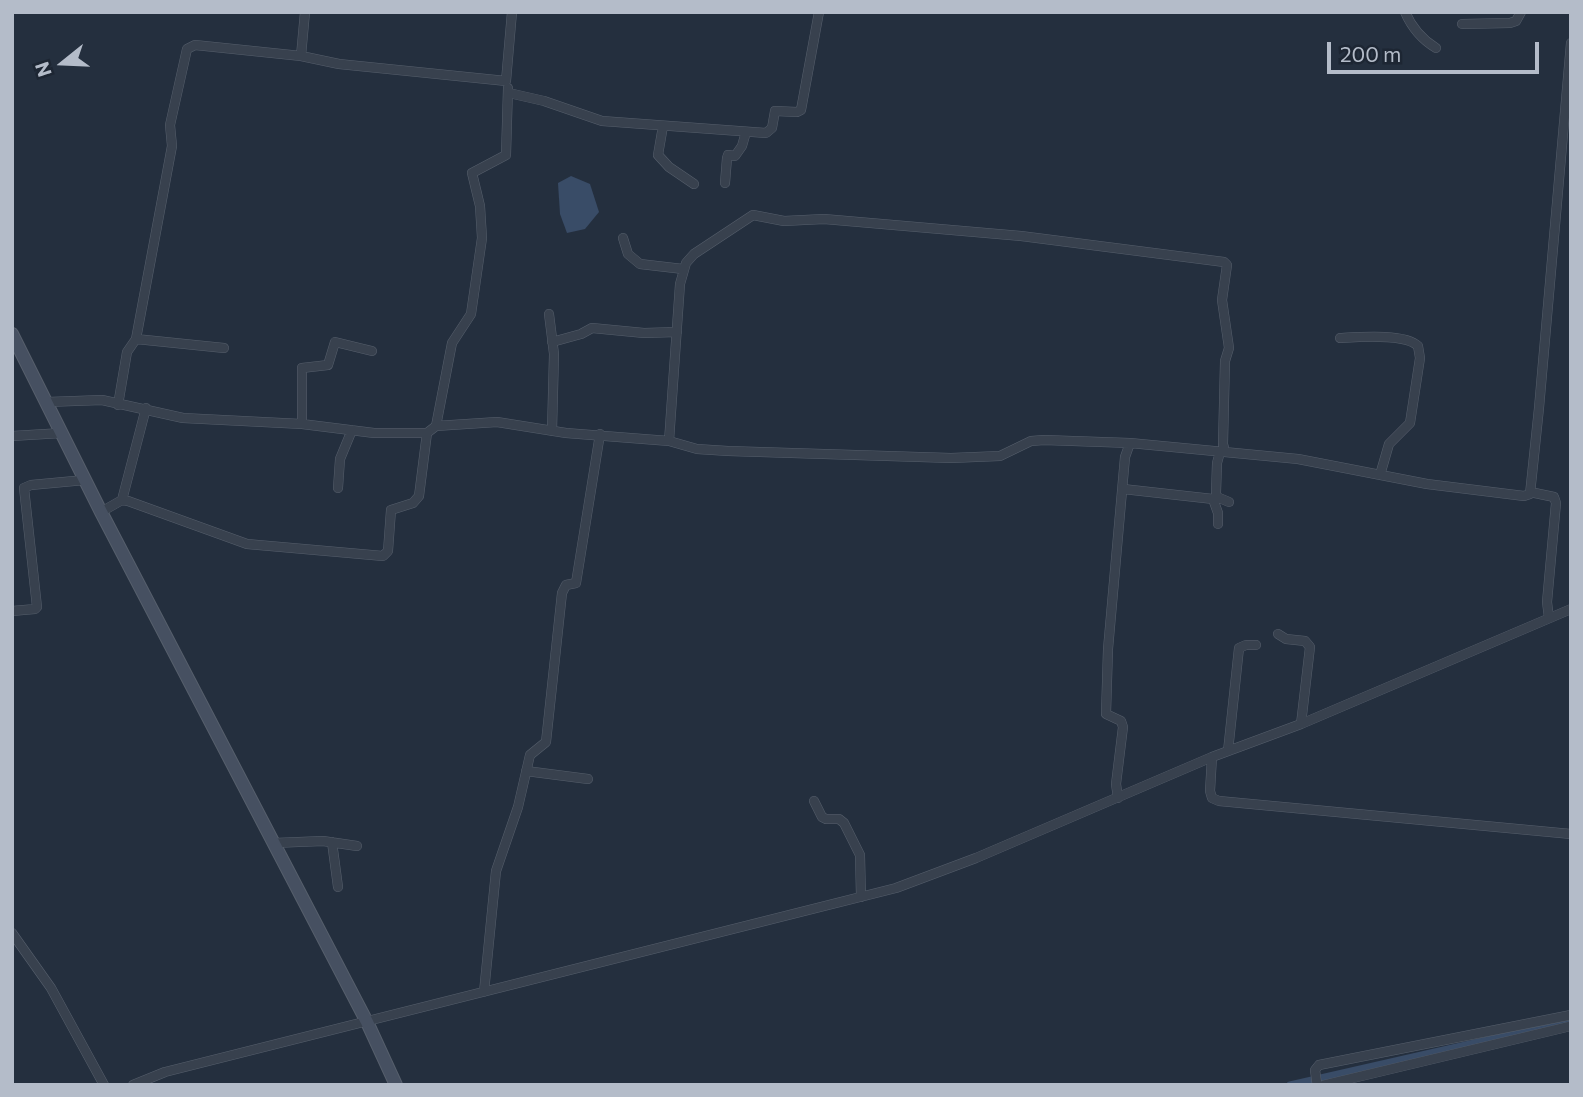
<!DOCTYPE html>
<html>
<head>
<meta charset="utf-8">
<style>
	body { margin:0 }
	#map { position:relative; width:1583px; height:1097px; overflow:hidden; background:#242f3e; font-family:Commissioner,sans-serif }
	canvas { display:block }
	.frame { position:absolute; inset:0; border:14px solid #b4bcc9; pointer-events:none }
	.north { position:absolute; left:28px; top:28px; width:70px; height:70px; -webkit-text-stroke:5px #1d2633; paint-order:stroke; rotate:252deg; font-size:19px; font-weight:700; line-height:28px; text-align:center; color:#b4bcc9 }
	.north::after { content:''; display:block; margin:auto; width:24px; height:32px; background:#b4bcc9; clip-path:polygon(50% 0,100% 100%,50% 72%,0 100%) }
	.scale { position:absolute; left:1327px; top:42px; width:212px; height:32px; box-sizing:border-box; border:4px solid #b4bcc9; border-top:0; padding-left:9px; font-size:21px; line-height:24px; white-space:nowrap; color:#b4bcc9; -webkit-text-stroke:5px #1d2633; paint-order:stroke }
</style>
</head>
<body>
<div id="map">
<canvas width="1583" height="1097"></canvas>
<div class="frame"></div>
<div class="north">N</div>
<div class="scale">200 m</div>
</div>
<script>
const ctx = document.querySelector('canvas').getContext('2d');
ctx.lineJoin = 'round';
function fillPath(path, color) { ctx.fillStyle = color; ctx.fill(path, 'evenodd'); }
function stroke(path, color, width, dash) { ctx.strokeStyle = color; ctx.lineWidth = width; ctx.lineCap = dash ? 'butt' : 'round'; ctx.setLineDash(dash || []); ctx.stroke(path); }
fillPath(new Path2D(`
	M571,176L590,184L599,212L585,229L567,233L560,214L558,183Z`), '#394c67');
stroke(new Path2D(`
	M1290,1085L1571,1021`), '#394c67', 7);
const street = new Path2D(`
	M1405,12C1412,28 1421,39 1436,48
	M1462,24L1510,23L1516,21L1521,12
	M301,56L305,12
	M509,93L544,101L602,121L766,133L772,128L775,111L797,112L801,110L819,12
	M663,126L658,155L669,167L694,184
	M725,183L727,158L728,155L735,156L742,146L746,132
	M623,238L628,254L640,264L683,269
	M549,314L554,354L552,431
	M1340,338C1358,337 1405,333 1418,346L1420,358L1410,423L1389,444L1380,475
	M136,339L224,348
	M552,342L581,334L592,328L644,333L677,332
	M47,402L102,400L183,418L302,424L374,433H427L436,426L497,422L566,433L669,441L697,449L728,451L951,458L1000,456L1031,441L1044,440L1130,443
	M118,405L127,352L136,339L172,146L170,125L187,49L195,45L301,56L339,64L506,81L512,12
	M302,424V368L328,365L335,342L372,351
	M436,426L452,343L471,314L482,238L480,206L472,173L506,155L508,88
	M12,436L62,433
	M669,441L680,284L686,263L694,254L753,215L784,221L824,219L1021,236L1224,262L1227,265L1222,300L1229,348L1225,361L1223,444L1225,452
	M1220,452L1217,463L1216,493L1217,497L1229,502
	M338,488L340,459L352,430
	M1123,489L1213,499L1218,513V524
	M1530,492L1554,497L1556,503L1547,602L1549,618
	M122,500L146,408
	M101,512L122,500L128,501L247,544L383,556L388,551L391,510L413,503L419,496L427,433
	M12,611L35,609L37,607L24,488L31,485L85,480
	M1278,634L1286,639L1305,641L1310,647L1301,724
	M1228,751L1239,648L1246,645H1256
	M1212,757L1210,791L1212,798L1219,801L1571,834
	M526,771L588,779
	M1118,798L1116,784L1123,727L1121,721L1106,714L1108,649L1125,457L1130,443L1298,459L1427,484L1524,496L1530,494L1539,408L1571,43
	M814,801L822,817L826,819H839L844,823L860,855L861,897
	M332,842L338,887
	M274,843L323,841L357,846
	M12,933L51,988L104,1085
	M484,992L496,871L518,807L530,755L546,742L562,593L566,585L576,583L600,434
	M133,1085L165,1072L896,888L976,858L1212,757L1301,724L1571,609
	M1317,1085L1315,1070L1319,1065L1571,1015
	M1324,1085L1571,1026`);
const secondary = new Path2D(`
	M12,334L101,512L367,1022L396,1085`);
stroke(street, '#565f6c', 10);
stroke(secondary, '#565f6c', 14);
stroke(street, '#38414e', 9);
stroke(secondary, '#465061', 12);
</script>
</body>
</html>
